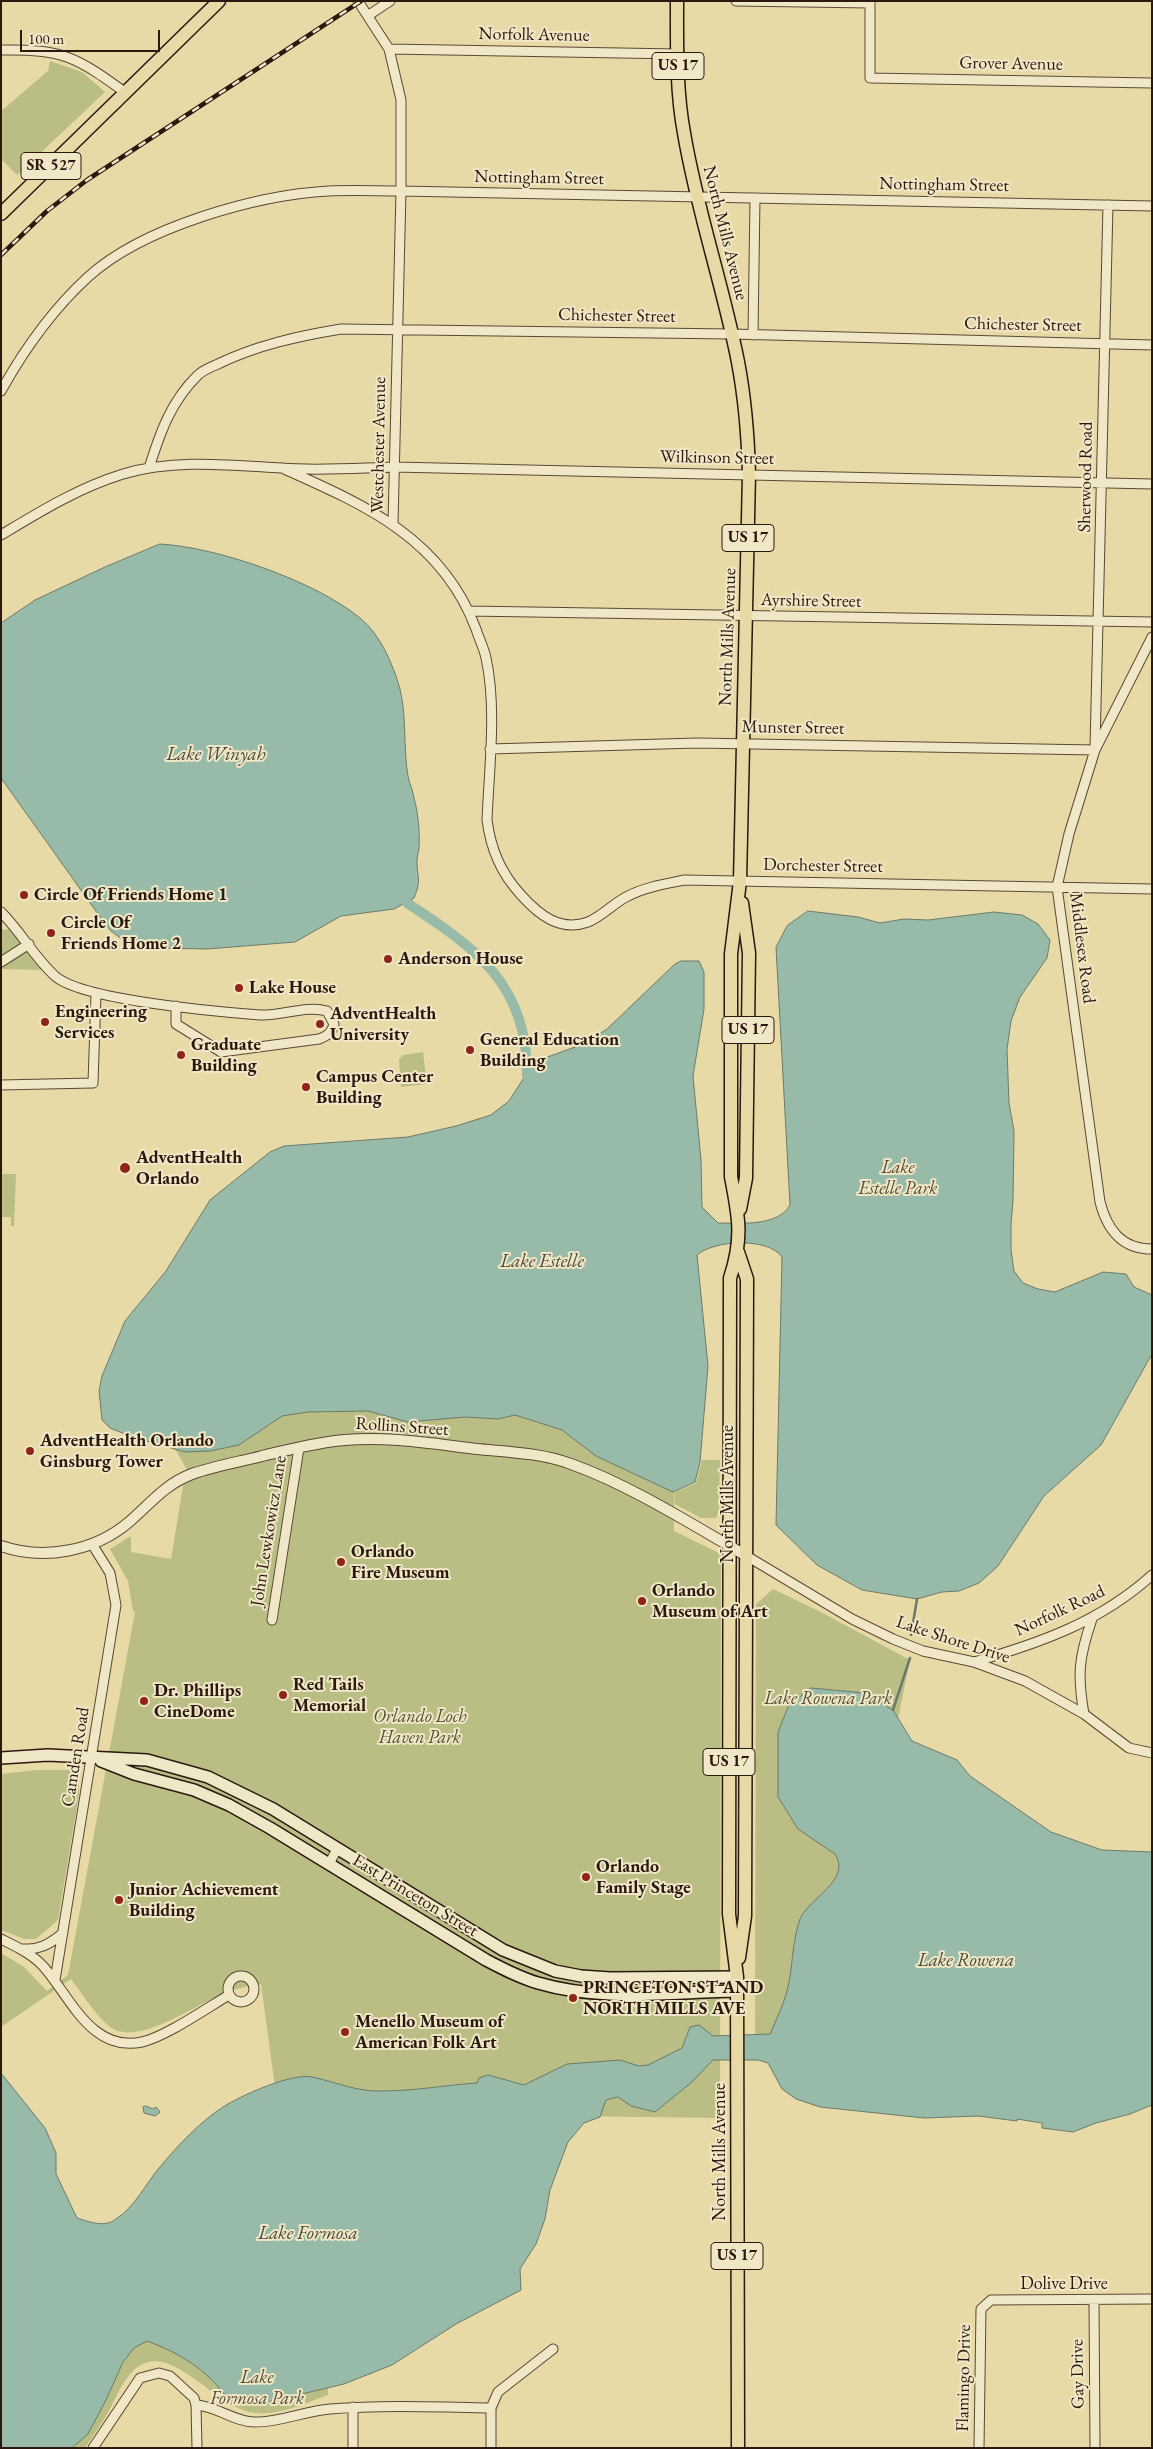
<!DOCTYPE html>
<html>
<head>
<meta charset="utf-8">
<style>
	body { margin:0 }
	#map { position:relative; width:1153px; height:2449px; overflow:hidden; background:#e8daa7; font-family:"EB Garamond",serif }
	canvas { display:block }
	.frame { position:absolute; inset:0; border:2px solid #2b180e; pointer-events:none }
	.scale { position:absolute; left:20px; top:30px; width:140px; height:22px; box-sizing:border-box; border:2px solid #2b180e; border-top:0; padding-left:6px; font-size:15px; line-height:18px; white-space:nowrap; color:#2b180e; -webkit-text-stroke:4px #f0e7c6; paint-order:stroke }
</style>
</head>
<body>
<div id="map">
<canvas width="1153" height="2449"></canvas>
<div class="frame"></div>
<div class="scale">100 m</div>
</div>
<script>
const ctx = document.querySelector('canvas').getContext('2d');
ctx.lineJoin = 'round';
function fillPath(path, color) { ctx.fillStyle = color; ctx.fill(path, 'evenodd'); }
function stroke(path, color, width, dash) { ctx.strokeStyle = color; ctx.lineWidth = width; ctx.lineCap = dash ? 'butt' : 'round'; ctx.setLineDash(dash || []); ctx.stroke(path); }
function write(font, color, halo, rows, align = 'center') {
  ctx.font = font + ' "EB Garamond",serif'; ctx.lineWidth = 4; ctx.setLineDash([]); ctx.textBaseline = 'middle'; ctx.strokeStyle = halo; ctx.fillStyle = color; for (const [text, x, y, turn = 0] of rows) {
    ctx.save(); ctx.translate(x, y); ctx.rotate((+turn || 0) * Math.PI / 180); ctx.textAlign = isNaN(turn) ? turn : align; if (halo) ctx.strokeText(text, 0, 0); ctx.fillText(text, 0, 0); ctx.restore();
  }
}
fillPath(new Path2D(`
	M50,61L82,72L105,92L17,175L1,159V111L48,71Z
	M9,929L41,967L42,970L1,969V930Z
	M423,1052L426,1076L424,1077L428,1084L401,1087L399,1059L403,1055Z
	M1,1174H16L14,1226H11V1217H1Z
	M493,1392L675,1462L674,1531L721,1554L720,2118L562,2116L282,2139L261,1984C250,1986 238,1988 227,1992C199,2002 138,2048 110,2027C95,2015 83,1995 71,1979L1,2027V1953L24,1967L47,1991L68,1975L135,1612L133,1611L128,1581L110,1549L131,1536V1552L171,1559L186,1468L175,1449L146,1441L250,1416Z
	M702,1460H720L719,1512L716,1518H701L675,1504V1492L696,1483Z
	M773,1589L821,1612L910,1660L895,1733L820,2033L755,2035L756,1604Z
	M36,1770H69L79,1782V1794L58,1920L36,1939H24L1,1930V1774Z
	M126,2323L328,2358V2395C306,2403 278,2416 254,2413C213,2408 170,2337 134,2370C121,2382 115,2401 106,2416C100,2427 92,2437 85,2448H30Z`), '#babe84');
const water = new Path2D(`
	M160,544C217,547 315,581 360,618C380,634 393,664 400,689C407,718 403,747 408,776C409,783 413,790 414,798C418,812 420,831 419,847C419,851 417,856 417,861C417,879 422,879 414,898L394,909L341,916L295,942L207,949L158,948L126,942L111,931L103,921L1,778V623L35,600L105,567Z
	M808,911L858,917L880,923L904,919L928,920L994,912L1022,915L1038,924L1050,940L1047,958L1020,997L1011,1021L1007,1049L1009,1103L1014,1131L1013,1200L1011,1224V1250L1014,1271L1023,1283L1038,1289L1055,1292L1103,1272L1126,1274L1134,1287L1152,1295V1354L1101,1445L1044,1496L998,1566L979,1583L959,1591L942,1592L917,1599L862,1590L817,1565L776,1525L782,1257C768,1237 714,1240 697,1255L708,1366L700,1462L695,1482L673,1492L596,1456L562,1430L515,1415L498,1419L465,1417L408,1422L368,1411L308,1412L282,1416L239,1445L210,1451L185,1452L130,1436L110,1428L102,1420L99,1391L102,1376L125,1321L166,1271L210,1200L270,1152L284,1146L408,1137L456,1126L491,1115L509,1101L534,1062L586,1043L607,1029L675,964L681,961H699L704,972V1009L693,1076L701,1160L702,1207L718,1223C739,1223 778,1227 790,1205L776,947L787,926Z
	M811,1688L865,1693L893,1710L912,1741L957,1760L970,1776L1051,1832L1102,1850L1152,1852V2105L1130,2114L1096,2123L1073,2132L1042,2128V2123L1017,2119V2121L978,2116L924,2118L820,2107L796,2099L782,2089L768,2063L758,2060H713L692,2082L655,2112L631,2106L618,2097L606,2100L600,2117L584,2123L568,2142L550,2190L545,2219L536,2244L520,2269L521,2290L456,2324L392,2365L344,2384L259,2404L229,2400C207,2370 182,2354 147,2341L134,2348L123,2362L106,2400L88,2434L72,2448H1V2073L45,2128L56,2153V2174L77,2218C90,2222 104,2228 116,2219C135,2207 146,2183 160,2167C177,2146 200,2122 223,2107C242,2095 291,2073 312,2077C336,2082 357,2092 382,2091C414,2091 446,2085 477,2083L479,2078L488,2075L524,2085L567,2064L620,2060L639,2066L648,2065L682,2048L690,2027L699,2025L713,2036L770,2034C776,2020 783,2006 787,1991C793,1968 792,1941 800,1919C809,1898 852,1880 835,1854L798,1829L778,1797V1732L788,1707Z
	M146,2106L153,2109L156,2107L160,2112L155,2116L144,2113L143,2107Z`);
fillPath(water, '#97bba8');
stroke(water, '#6c7a6a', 1);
stroke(new Path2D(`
	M911,1635L917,1599
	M893,1710L910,1658`), '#6c7a6a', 2.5);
stroke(new Path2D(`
	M407,903C476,948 528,985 527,1075`), '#97bba8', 10);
const minor = new Path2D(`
	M358,1L389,49L401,100V191L393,524
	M736,1L870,3
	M870,1V78L1152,83
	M369,15L390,1
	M389,49L678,54
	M1,50C64,49 76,57 126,93
	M753,335L755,198
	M1,391C25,348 52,310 88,277C143,227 256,195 329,191C353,190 377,191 401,191L1152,206
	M149,468C160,433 171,401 198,375C203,370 211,367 218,364C257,345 299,336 341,329L732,334L1152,345
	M282,468C365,505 442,538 476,629C479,639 484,648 486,658C497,708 489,769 487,820C491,850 501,873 521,895C539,915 560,932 588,922C601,917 613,904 626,897C645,887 665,884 685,880L1152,889
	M1,535C41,511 78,488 123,474C174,459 228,465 281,468C318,471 357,468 394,467L1152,484
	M469,611L1152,622
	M1152,637L1095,750L1069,834L1057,887L1100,1202C1107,1229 1121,1249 1152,1249
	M1095,747L1108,205
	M490,749L697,743L1095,750
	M1,912C21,932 35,958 55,976C81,1000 220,1012 260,1015C282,1016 306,1005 327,1011L334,1024C332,1033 327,1036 319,1039L221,1052L176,1024V1006
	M1,962L29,944
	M1,1085L93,1083L96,994
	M745,1555L852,1619L893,1639L923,1651L974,1662L1025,1681L1084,1714L1129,1748L1152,1753
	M272,1620L299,1448
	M974,1662C1040,1643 1100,1622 1152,1575
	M1084,1714C1077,1674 1079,1657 1092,1619
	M329,1864L337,1849
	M1,1939C15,1946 32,1954 43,1966C70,1996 91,2053 142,2042C165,2037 207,2008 229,1995
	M20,1949C39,1950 49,1945 63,1933
	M228 1989a13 13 0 1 1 26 0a13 13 0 1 1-26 0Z
	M55,1980L116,1605L110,1573L92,1544
	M1094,2300L1095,2448
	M196,2405C217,2406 234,2422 255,2422C281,2422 305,2411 330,2409C383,2405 437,2407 491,2408
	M93,2448L140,2378L159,2373L170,2376L194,2398L196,2405L197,2448
	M353,2448V2407
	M491,2448V2408L498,2392L553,2349
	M979,2448L981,2309L991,2300L1152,2299`);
const tertiary = new Path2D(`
	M1,1546C44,1561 95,1551 129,1522C150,1504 165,1484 192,1474C215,1466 239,1462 262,1456C289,1450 317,1442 345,1440C388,1436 434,1444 477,1449C508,1452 542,1453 571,1464C630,1485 691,1524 745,1555`);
const secondary = new Path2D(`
	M1,1758L48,1755L147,1760L208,1777L273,1809L503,1950L555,1971L581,1976L610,1978L737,1977
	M101,1761L134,1774L194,1790L229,1805L270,1828L486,1960C503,1969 520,1978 538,1983C602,2002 671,1992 737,1991`);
const primary = new Path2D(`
	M677,1C677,45 676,90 684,133C697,211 723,285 738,362C745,399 748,436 749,474L740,881L731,954V1177C739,1217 743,1239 730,1278L729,1914L737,1977L738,2448
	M1,214L219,1
	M740,1209L746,1178L749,953L742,903
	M738,1252L747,1279L745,1916L739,1958`);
stroke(minor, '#5a4834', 11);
stroke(tertiary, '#5a4834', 12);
stroke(secondary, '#2b180e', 14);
stroke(primary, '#2b180e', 15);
stroke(minor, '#f0e7c6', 9);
stroke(tertiary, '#f0e7c6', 10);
stroke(secondary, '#f0e7c6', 11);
stroke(primary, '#e8daa7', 12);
const rail = new Path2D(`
	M1,255L47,211L87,180L361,1`);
stroke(rail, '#2b180e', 4.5);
stroke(rail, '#f0e7c6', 2.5, [8]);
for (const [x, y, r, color] of [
	[24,895,5,"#8f2418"],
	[51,933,5,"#8f2418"],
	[388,959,5,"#8f2418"],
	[239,988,5,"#8f2418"],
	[45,1022,5,"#8f2418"],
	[320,1024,5,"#8f2418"],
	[470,1050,5,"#8f2418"],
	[181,1055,5,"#8f2418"],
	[306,1087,5,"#8f2418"],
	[125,1168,6,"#8f2418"],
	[30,1451,5,"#8f2418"],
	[341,1562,5,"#8f2418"],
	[642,1601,5,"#8f2418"],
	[283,1695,5,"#8f2418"],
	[144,1701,5,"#8f2418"],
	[586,1877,5,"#8f2418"],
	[119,1900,5,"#8f2418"],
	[573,1998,5,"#8f2418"],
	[345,2032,5,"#8f2418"]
]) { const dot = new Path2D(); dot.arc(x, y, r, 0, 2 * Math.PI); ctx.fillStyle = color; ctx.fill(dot); stroke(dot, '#f0e7c6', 2); }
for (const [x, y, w] of [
	[678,66,52],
	[51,166,60],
	[748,538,52],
	[748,1030,52],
	[729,1762,52],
	[737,2256,52]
]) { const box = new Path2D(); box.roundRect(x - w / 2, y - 13.5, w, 27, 4); ctx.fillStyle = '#f0e7c6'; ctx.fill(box); stroke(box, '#2b180e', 1); }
write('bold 16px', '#2b180e', null, [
	["US 17",678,66],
	["SR 527",51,166],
	["US 17",748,538],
	["US 17",748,1030],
	["US 17",729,1762],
	["US 17",737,2256]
]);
write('18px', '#2b180e', '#f0e7c6', [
	["Norfolk Avenue",534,35,1],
	["Grover Avenue",1011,64,1],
	["Nottingham Street",539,178,1],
	["Nottingham Street",944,185,1],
	["North Mills Avenue",725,233,76],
	["Chichester Street",617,316,1],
	["Chichester Street",1023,325,1],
	["Westchester Avenue",379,445,-89],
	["Wilkinson Street",717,458,1],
	["Sherwood Road",1086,477,-89],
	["Ayrshire Street",811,601,1],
	["North Mills Avenue",728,637,-88],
	["Munster Street",793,728,1],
	["Dorchester Street",823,866,1],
	["Middlesex Road",1082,948,83],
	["Rollins Street",402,1427,4],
	["North Mills Avenue",728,1494,-90],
	["John Lewkowicz Lane",269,1531,-81],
	["Norfolk Road",1060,1611,-25],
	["Lake Shore Drive",953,1640,18],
	["Camden Road",76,1757,-81],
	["East Princeton Street",415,1896,31],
	["North Mills Avenue",720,2152,-90],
	["Dolive Drive",1064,2284],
	["Gay Drive",1078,2374,-91],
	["Flamingo Drive",964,2378,-89]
]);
write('bold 18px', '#2b180e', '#f0e7c6', [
	["Circle Of Friends Home 1",34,895],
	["Circle Of",61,923],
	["Friends Home 2",61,944],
	["Anderson House",398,959],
	["Lake House",249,988],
	["Engineering",55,1012],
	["Services",55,1033],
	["AdventHealth",330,1014],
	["University",330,1035],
	["General Education",480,1040],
	["Building",480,1061],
	["Graduate",191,1045],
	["Building",191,1066],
	["Campus Center",316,1077],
	["Building",316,1098],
	["AdventHealth",136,1158],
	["Orlando",136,1179],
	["AdventHealth Orlando",40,1441],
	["Ginsburg Tower",40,1462],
	["Orlando",351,1552],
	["Fire Museum",351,1573],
	["Orlando",652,1591],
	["Museum of Art",652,1612],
	["Red Tails",293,1685],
	["Memorial",293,1706],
	["Dr. Phillips",154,1691],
	["CineDome",154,1712],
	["Orlando",596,1867],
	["Family Stage",596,1888],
	["Junior Achievement",129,1890],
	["Building",129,1911],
	["PRINCETON ST AND",583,1988],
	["NORTH MILLS AVE",583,2009],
	["Menello Museum of",355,2022],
	["American Folk Art",355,2043]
], 'left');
write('italic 18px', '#564a31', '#f0e7c6', [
	["Lake",898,1168],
	["Estelle Park",898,1189],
	["Lake Rowena Park",828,1699],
	["Orlando Loch",420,1717],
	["Haven Park",420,1738],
	["Lake",257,2378],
	["Formosa Park",257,2399]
]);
write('italic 19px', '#4b493c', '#f0e7c6', [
	["Lake Winyah",216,755],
	["Lake Estelle",542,1262],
	["Lake Rowena",966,1961],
	["Lake Formosa",308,2234]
]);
</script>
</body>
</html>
